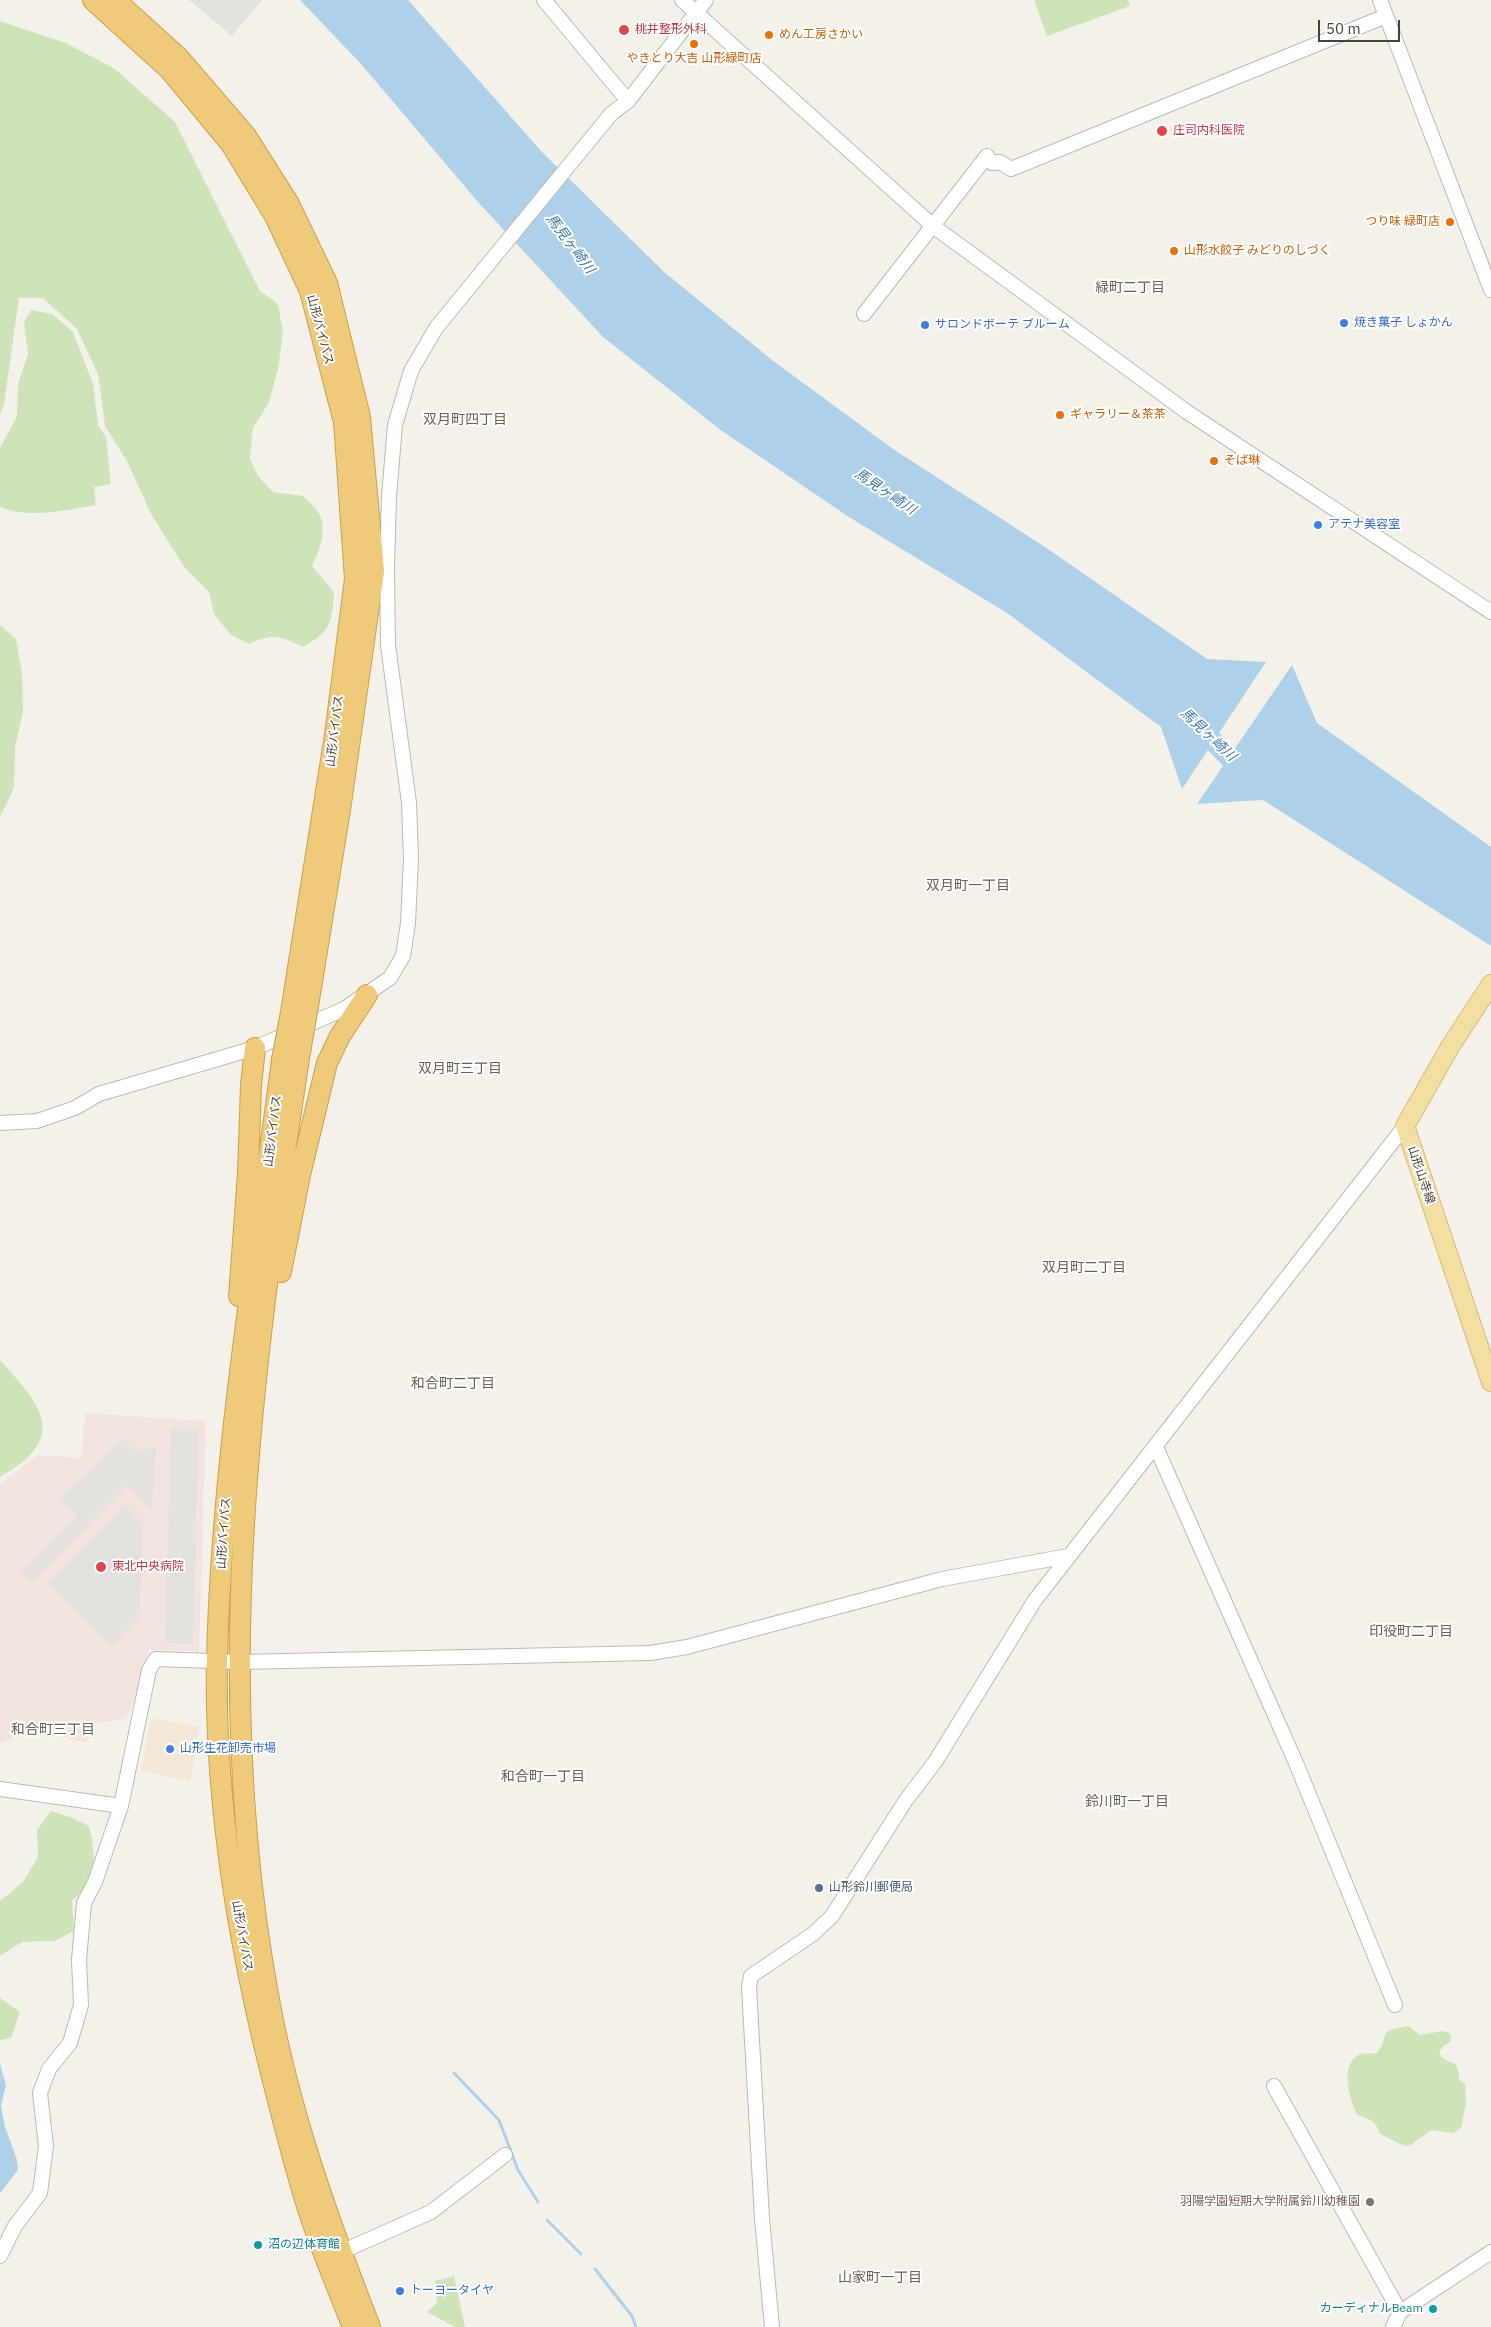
<!DOCTYPE html>
<html>
<head>
<meta charset="utf-8">
<style>
	body { margin:0 }
	#map { position:relative; width:1491px; height:2327px; overflow:hidden; background:#f4f1eb; font-family:"IBM Plex Sans",sans-serif }
	canvas { display:block }
	.scale { position:absolute; left:1318px; top:20px; width:82px; height:22px; box-sizing:border-box; border:2px solid #474239; border-top:0; padding-left:6px; font-size:15px; line-height:18px; white-space:nowrap; color:#474239; -webkit-text-stroke:4px #fff; paint-order:stroke }
</style>
</head>
<body>
<div id="map">
<canvas width="1491" height="2327"></canvas>
<div class="scale">50 m</div>
</div>
<script>
const ctx = document.querySelector('canvas').getContext('2d');
ctx.lineJoin = 'round';
function fillPath(path, color) { ctx.fillStyle = color; ctx.fill(path, 'evenodd'); }
function stroke(path, color, width, dash) { ctx.strokeStyle = color; ctx.lineWidth = width; ctx.lineCap = dash ? 'butt' : 'round'; ctx.setLineDash(dash || []); ctx.stroke(path); }
function write(font, color, halo, rows, align = 'center') {
  ctx.font = font + ' "IBM Plex Sans","Noto Sans JP",sans-serif'; ctx.lineWidth = 4; ctx.setLineDash([]); ctx.textBaseline = 'middle'; ctx.strokeStyle = halo; ctx.fillStyle = color; for (const [text, x, y, turn = 0] of rows) {
    ctx.save(); ctx.translate(x, y); ctx.rotate((+turn || 0) * Math.PI / 180); ctx.textAlign = isNaN(turn) ? turn : align; if (halo) ctx.strokeText(text, 0, 0); ctx.fillText(text, 0, 0); ctx.restore();
  }
}
fillPath(new Path2D(`
	M151,1718L200,1727L190,1781L141,1771Z`), '#f3e8d8');
fillPath(new Path2D(`
	M85,1413L206,1421L199,1651L149,1650L139,1692L126,1719L90,1724L87,1743L58,1735H20L0,1743V1484L38,1455L81,1458Z`), '#f3e3e0');
fillPath(new Path2D(`
	M1034,0H1128L1130,6L1047,36Z
	M0,21L66,43L115,69L175,122L260,291L278,304L283,333L278,369L269,402L253,428L250,459L258,476L273,492L303,496C308,501 316,507 319,514C328,528 319,553 312,566L334,592C332,623 331,631 303,647C280,636 272,633 249,644L231,635L214,614L209,592L185,568L151,514L127,461L105,426L98,374L77,329L43,298H19L4,404L0,415Z
	M31,310L52,314L73,332L93,384L98,425L106,437L111,484L94,487L96,505C66,510 29,519 0,507V448L17,416L18,384L28,354L24,322Z
	M0,625L16,639L22,674L23,712L15,747L14,788L0,817Z
	M0,1360C42,1406 70,1438 0,1477Z
	M51,1811L73,1818L89,1826C93,1841 98,1874 88,1887C84,1892 77,1896 72,1900L74,1931L55,1941L22,1942L0,1956V1901L23,1882L38,1857L37,1830Z
	M0,1998L20,2012L11,2038L0,2040Z
	M1408,2026L1420,2035L1443,2031L1451,2034L1450,2042L1443,2046L1439,2053C1448,2068 1459,2054 1459,2080L1465,2084L1466,2103L1461,2128L1453,2133L1432,2130C1400,2151 1415,2150 1380,2134C1376,2121 1370,2119 1357,2115C1350,2099 1339,2067 1358,2055C1364,2051 1371,2055 1377,2053C1392,2034 1374,2032 1408,2026Z
	M454,2276L465,2327H455L427,2312L437,2303L435,2281Z`), '#cfe3b8');
fillPath(new Path2D(`
	M189,0H262L232,36Z
	M171,1428L199,1430L193,1644L165,1643Z
	M122,1438L134,1450L156,1448L151,1510L127,1485L31,1583L21,1573L77,1516L60,1499Z
	M125,1505L143,1524L140,1616L111,1646L47,1583Z`), '#e3e1de');
fillPath(new Path2D(`
	M300,0H408L541,151L664,272L772,360L893,449L1045,547L1207,659L1266,662L1182,789L1161,727L1007,613L849,517L722,431L603,337L478,202L361,64Z
	M1292,665L1317,723L1491,847V946L1263,800L1197,804Z
	M0,2064L6,2085L1,2106L5,2127L17,2160L18,2170L0,2193Z`), '#aed0e9');
stroke(new Path2D(`
	M454,2073L499,2120L518,2170L538,2202
	M547,2220L581,2254
	M595,2269L632,2316L636,2327`), '#aed0e9', 3);
stroke(new Path2D(`
	M1195,722L1230,759L1252,771`), '#aed0e9', 20);
const minor = new Path2D(`
	M544,0L628,101
	M682,0L933,226L1187,412L1491,612
	M1380,0L1491,290
	M864,314L987,156L992,163L1000,162L1011,169L1386,16
	M0,1123L37,1121L75,1108L99,1094L255,1048L344,1009L390,978L403,956L408,923L411,858L409,803L388,645L387,568L389,496L395,425L411,371L436,328L611,114L628,101L706,0
	M1156,1447L1296,1763L1395,2005
	M0,1789L121,1806
	M1274,2086L1400,2312L1393,2327
	M341,2252L431,2212L505,2155
	M0,2256L15,2226L40,2193L46,2146L40,2093L49,2069L70,2043L81,2005L79,1960L84,1903L95,1882L121,1806L149,1670L156,1659L239,1662L650,1653L687,1647L942,1579L1068,1556
	M1400,2312L1491,2252
	M772,2327L762,2219L749,1987L751,1976L813,1934L832,1916L906,1800L935,1762L1035,1600L1405,1126`);
const major = new Path2D(`
	M1491,984L1450,1047L1405,1126L1491,1382`);
const highway = new Path2D(`
	M93,0L169,69L231,144L275,216L310,291L344,422L355,579L335,735L291,1012
	M115,0L178,57L246,136L289,204L327,283L360,417L374,571L340,810L308,1006
	M299,1058C251,1375 209,1686 270,2005C291,2116 329,2222 370,2327
	M282,1060C256,1259 222,1457 217,1658C214,1800 238,1944 273,2081C284,2123 294,2165 307,2206C320,2247 337,2287 353,2327
	M281,1272L300,1175L327,1063L340,1036L367,995
	M239,1296L248,1173L251,1085L255,1048`);
stroke(minor, '#beb9ae', 16);
stroke(major, '#d8bc75', 20);
stroke(highway, '#cda04b', 22);
stroke(minor, '#fff', 14);
stroke(major, '#f4dfa3', 18);
stroke(highway, '#efca7a', 20);
const highwayBridge = new Path2D(`
	M299,1058L308,1006
	M282,1060L291,1012`);
stroke(highwayBridge, '#cda04b', 22, []);
stroke(highwayBridge, '#efca7a', 20);
for (const [x, y, r, color] of [
	[624,30,6,"#e0444e"],
	[769,35,5,"#e8710a"],
	[694,44,5,"#e8710a"],
	[1162,131,6,"#e0444e"],
	[1450,222,5,"#e8710a"],
	[1174,251,5,"#e8710a"],
	[1344,323,5,"#3f7fe0"],
	[925,325,5,"#3f7fe0"],
	[1060,415,5,"#e8710a"],
	[1214,461,5,"#e8710a"],
	[1318,525,5,"#3f7fe0"],
	[101,1567,6,"#e0444e"],
	[170,1749,5,"#3f7fe0"],
	[819,1888,5,"#5c6f8a"],
	[1370,2202,5,"#8d6e63"],
	[258,2245,5,"#0f9aa8"],
	[400,2291,5,"#3f7fe0"],
	[1433,2309,5,"#0f9aa8"]
]) { const dot = new Path2D(); dot.arc(x, y, r, 0, 2 * Math.PI); ctx.fillStyle = color; ctx.fill(dot); stroke(dot, '#fff', 2); }
write('12px', '#be3a42', '#fff', [
	["桃井整形外科",635,30],
	["庄司内科医院",1173,131],
	["東北中央病院",112,1567]
], 'left');
write('12px', '#c56008', '#fff', [
	["めん工房さかい",779,35],
	["やきとり大吉 山形緑町店",694,59,"center"],
	["つり味 緑町店",1440,222,"right"],
	["山形水餃子 みどりのしづく",1184,251],
	["ギャラリー＆茶茶",1070,415],
	["そば琳",1224,461]
], 'left');
write('12px', '#366cbe', '#fff', [
	["焼き菓子 しょかん",1354,323],
	["サロンドボーテ ブルーム",935,325],
	["アテナ美容室",1328,525],
	["山形生花卸売市場",180,1749],
	["トーヨータイヤ",410,2291]
], 'left');
write('12px', '#474239', '#fff', [
	["山形バイパス",320,330,75],
	["山形バイパス",335,731,-83],
	["山形バイパス",273,1131,-83],
	["山形山寺線",1421,1175,71],
	["山形バイパス",224,1533,-86],
	["山形バイパス",242,1936,80]
]);
write('12px', '#4e5e75', '#fff', [
	["山形鈴川郵便局",829,1888]
], 'left');
write('12px', '#785e54', '#fff', [
	["羽陽学園短期大学附属鈴川幼稚園",1360,2202]
], 'right');
write('12px', '#0d838f', '#fff', [
	["沼の辺体育館",268,2245],
	["カーディナルBeam",1423,2309,"right"]
], 'left');
write('italic 14px', '#3d79a8', '#fff', [
	["馬見ヶ崎川",570,244,53],
	["馬見ヶ崎川",885,492,34],
	["馬見ヶ崎川",1208,735,43]
]);
write('14px', '#696052', '#fff', [
	["緑町二丁目",1130,288],
	["双月町四丁目",465,420],
	["双月町一丁目",968,886],
	["双月町三丁目",460,1069],
	["双月町二丁目",1084,1268],
	["和合町二丁目",453,1384],
	["印役町二丁目",1411,1632],
	["和合町三丁目",53,1730],
	["和合町一丁目",543,1777],
	["鈴川町一丁目",1127,1802],
	["山家町一丁目",880,2278]
]);
</script>
</body>
</html>
